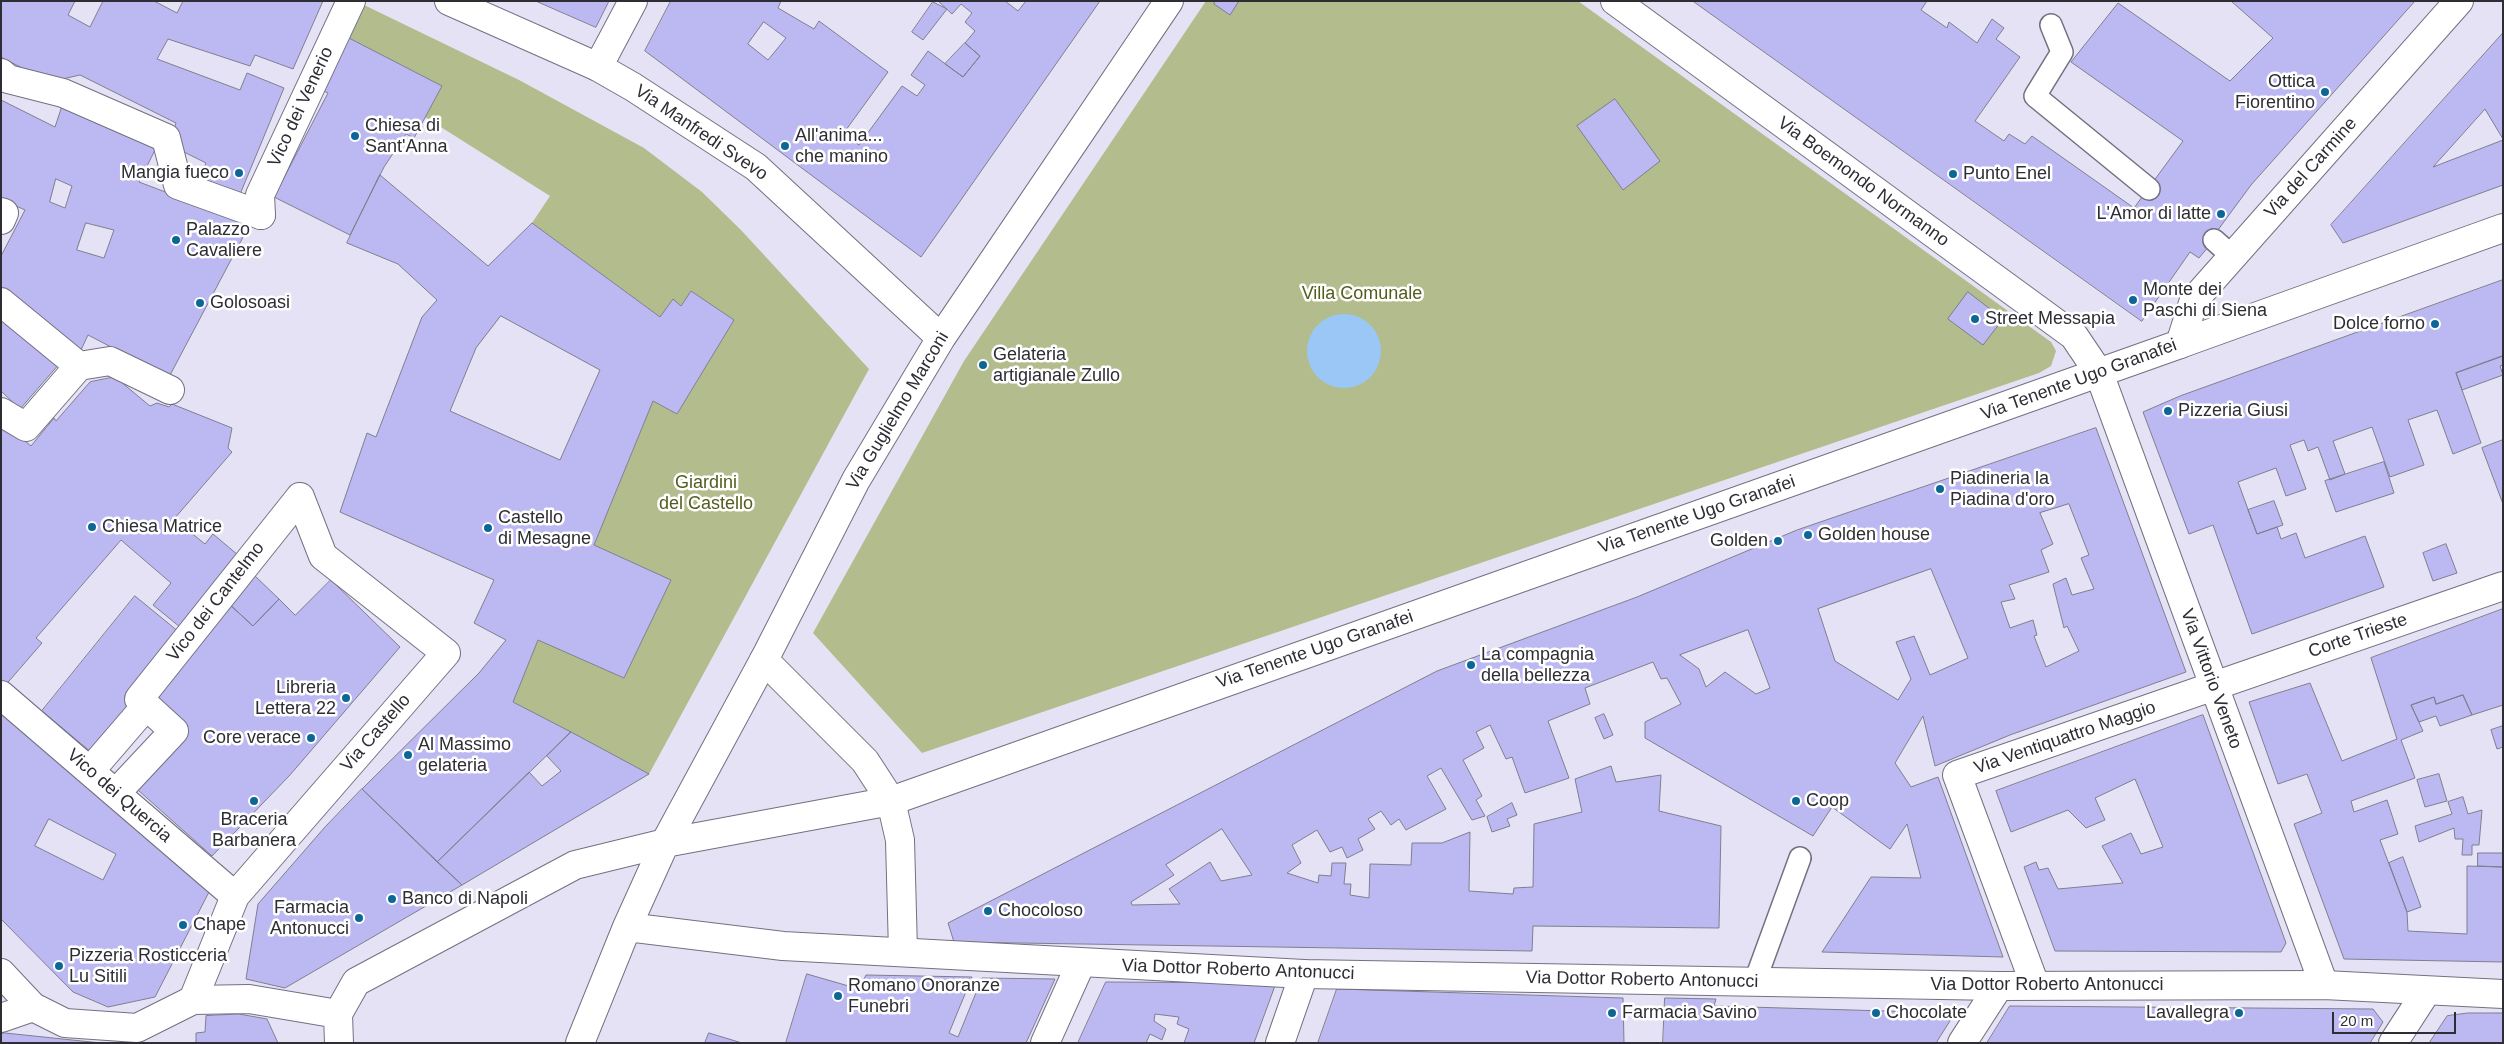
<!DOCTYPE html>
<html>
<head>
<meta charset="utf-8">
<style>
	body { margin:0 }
	#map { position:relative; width:2504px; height:1044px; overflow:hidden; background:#e6e2f5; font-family:Helvetica,sans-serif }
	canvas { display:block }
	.frame { position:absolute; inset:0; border:2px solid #2f2d34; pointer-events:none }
	.scale { position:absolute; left:2332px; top:1012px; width:124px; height:22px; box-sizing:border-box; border:2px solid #2f2d34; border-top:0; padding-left:6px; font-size:15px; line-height:18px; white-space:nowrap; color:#2f2d34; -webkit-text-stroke:4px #fff; paint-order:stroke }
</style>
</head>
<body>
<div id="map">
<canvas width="2504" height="1044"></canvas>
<div class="frame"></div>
<div class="scale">20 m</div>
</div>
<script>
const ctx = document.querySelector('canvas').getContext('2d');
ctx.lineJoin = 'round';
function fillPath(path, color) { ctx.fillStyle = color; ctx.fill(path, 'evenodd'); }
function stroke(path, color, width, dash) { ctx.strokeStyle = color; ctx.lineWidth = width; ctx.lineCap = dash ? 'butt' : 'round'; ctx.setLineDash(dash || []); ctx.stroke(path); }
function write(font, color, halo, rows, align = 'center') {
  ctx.font = font + ' Helvetica,sans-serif'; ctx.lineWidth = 5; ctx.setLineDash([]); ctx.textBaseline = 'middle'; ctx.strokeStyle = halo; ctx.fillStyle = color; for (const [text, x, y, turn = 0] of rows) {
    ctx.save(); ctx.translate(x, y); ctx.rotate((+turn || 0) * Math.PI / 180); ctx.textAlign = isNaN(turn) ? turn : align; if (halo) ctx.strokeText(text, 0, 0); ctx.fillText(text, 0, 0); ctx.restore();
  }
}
fillPath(new Path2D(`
	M1206,1H1578L2051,342L2056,351L2051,366L2039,373L922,753L813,633L964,361Z
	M362,4L519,80L644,148L702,192L741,230L869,369L649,774L513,702L538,640L624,678L671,580L594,545L653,401L677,414L734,320L691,291L681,306L673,300L660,317L532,223L550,196L425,117L442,86L345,36Z`), '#b2bc8c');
fillPath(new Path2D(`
	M1307 351a37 37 0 1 1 74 0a37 37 0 1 1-74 0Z`), '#9ac7f5');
const building = new Path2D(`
	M1,1H75L68,15L90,27L103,1H154L177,13L183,1H323L293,69L255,55L250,66L168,39L157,59L240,90L247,73L284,88L231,216L189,200L206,163L184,152L171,137L176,123L80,75L49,82L1,57Z
	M536,1H609L596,27Z
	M671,1H781L778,8L814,29L819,21L888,72L843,134L859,145L902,86L917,96L925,85L911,75L928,51L963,77L980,56L965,43L975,31L965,22L972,13L961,4L952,14L938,1H1005L1018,11L1026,1H1100L921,257L645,51ZM764,22L786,38L768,60L748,44Z
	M1216,1H1239L1230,15L1214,4Z
	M1693,1H1927L1921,10L1947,28L1949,22L1977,43L1992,19L2004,28L1996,39L2020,57L1975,121L2004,141L2009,134L2025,144L2032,136L2134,208L2183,141L2071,62L2118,3L2230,81L2273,38L2231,1H2415L2251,185L2215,234L2214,240L2199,258L2190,252L2142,321Z
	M933,2L947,9L923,40L912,32Z
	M2503,33V139L2485,109L2433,167L2503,140V185L2343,243L2331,225Z
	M345,36L442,86L414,138L406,134L384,167L350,235L274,197L328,93L317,88Z
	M965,43L980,56L963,77L945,64Z
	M1615,99L1660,161L1623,190L1577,126Z
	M1,100L55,127L63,103L156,148L139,182L250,224L169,377L88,335L81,350L60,337L18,298L1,288V256L25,210L1,199ZM56,179L72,186L65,208L50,202ZM86,223L114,230L104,258L77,250Z
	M380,175L488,266L532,223L660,317L673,299L681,306L691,291L734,320L677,414L653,401L594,545L671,580L624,678L538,640L513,702L571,732L437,862L362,789L479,673L506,640L474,623L494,580L340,512L367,433L376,437L422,317L437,300L398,264L347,243ZM501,316L600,370L560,460L450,411L476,348Z
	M2503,280V356L2456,373L2481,443L2453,454L2437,410L2408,420L2424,465L2390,477L2372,427L2333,441L2345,474L2330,480L2318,447L2308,451L2304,440L2290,445L2306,489L2286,496L2276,468L2238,482L2257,534L2277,527L2281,539L2296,533L2305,558L2365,536L2384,587L2252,634L2213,525L2189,534L2143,412L2180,396Z
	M1968,292L2003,319L1983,345L1948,319Z
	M1,315L60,363L20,409L1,391Z
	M2503,356V365L2500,366L2503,375L2462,390L2456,373Z
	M115,377L150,406L157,403L169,407L172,404L232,428L228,448L232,452L174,519L205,544L213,534L238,555L180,627L153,605L171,583L121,540L36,638L42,643L3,688L1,686V421L31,446L54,418L56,421L90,382Z
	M2096,428L2186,672L2010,735L1935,766L1923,716L1895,763L1911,787L1938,777L2003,957L1822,952L1871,877L1921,878L1907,824L1890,849L1832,807L1813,836L1645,738V722L1681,704L1667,678L1661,679L1653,662L1585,688L1590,704L1548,721L1569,778L1525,793L1512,757L1506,759L1490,725L1476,732L1484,748L1463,760L1482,796L1476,800L1485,816L1472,820L1441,768L1427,776L1446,809L1406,830L1399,819L1391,825L1381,811L1368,819L1375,829L1358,839L1363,850L1347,858L1342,847L1330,852L1317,830L1292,845L1301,863L1287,873L1318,883L1319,875L1331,876L1332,863H1346L1344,884H1351L1350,895L1369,898L1370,864L1411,865L1412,843H1442L1470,832L1469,891L1513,894L1514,888L1533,887L1534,824L1582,812L1575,779L1611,766L1616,782L1661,775L1659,811L1721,826L1719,928L1533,926L1532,951L954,942L948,923L1437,671L1637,597L1797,530ZM2069,504L2089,555L2081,558L2094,589L2072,595L2066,578L2053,584L2064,628L2067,626L2079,651L2046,667L2034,636L2037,635L2033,620L2010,628L2001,602L2015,599L2009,585L2049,572L2041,550L2053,544L2040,513ZM1931,569L1968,658L1930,675L1914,636L1896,642L1911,679L1898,700L1835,661L1818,609ZM1748,630L1770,688L1756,694L1725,672L1706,687L1699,669L1680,655ZM1222,829L1252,875L1221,881L1210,862L1169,889L1180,904L1132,905L1131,902L1174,875L1166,865Z
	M2503,440V504L2482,448Z
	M2384,462L2394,493L2336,512L2325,481Z
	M2274,501L2283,525L2257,534L2248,510Z
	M2446,544L2457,573L2433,581L2423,553Z
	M254,575L279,599L253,626L228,603Z
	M331,580L400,647L290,775L212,856L129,782L178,732L144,701L228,603L253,626L279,599L295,615Z
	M135,596L185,637L92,753L42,711Z
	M2503,609V705L2472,715L2463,695L2436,704L2434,697L2411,705L2423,731L2401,740L2415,778L2351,801L2354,812L2387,800L2398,834L2380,840L2407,912L2408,931L2467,934V866L2503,867V962L2344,959L2294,824L2322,813L2307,774L2278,784L2249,702L2310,683L2342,761L2397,739L2371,658Z
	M2463,695L2472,715L2440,726L2436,716L2419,722L2411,705L2434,697L2436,704Z
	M1,706L209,892L155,997L108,1007L73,992L1,919ZM49,819L116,854L103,880L35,846Z
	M1604,714L1613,735L1604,739L1595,718Z
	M2203,715L2286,943L2281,952L2055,951L2024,867L2036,862L2039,870L2048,868L2058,889L2123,883L2102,846L2131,833L2141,854L2163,847L2135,779L2095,798L2105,820L2086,828L2068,810L2011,832L1996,791Z
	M2503,726V747L2497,749L2491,730Z
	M571,732L649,774L462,885L437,862L529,772L542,786L561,771L547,756Z
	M2439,774L2447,801L2425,807L2417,780Z
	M362,789L462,885L285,988L246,979L258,904L325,827Z
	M2463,797L2468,814L2482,810L2479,845H2472V855H2462L2463,839H2455L2454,828L2419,842L2415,826L2452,814L2448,802Z
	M1512,803L1517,815L1507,819L1510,826L1492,832L1487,817Z
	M2478,853H2503V867L2478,866Z
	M2403,857L2421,907L2407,912L2389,863Z
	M807,974L859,989L866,975L972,977L949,1033L958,1037L982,978L1055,979L1026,1043H786Z
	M1106,982L1276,983L1254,1043H1184L1189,1029L1177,1024L1179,1017L1155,1014L1154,1021L1166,1029L1162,1040L1150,1034L1146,1043H1078Z
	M1337,989L1623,998L1624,1043H1318Z
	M1665,998L1716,999L1714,1006L1955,1013L1936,1043H1663Z
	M2010,1006L2373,1009L2383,1022L2370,1043H1987Z
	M2468,1013H2503V1043H2429L2447,1016Z
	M239,1014L267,1019L278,1043H196V1033L205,1032L206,1016Z
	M5,1033L101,1043H1V1034Z
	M709,1033L742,1043H705Z`);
fillPath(building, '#bcb9f2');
stroke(building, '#7e7e8f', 1);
const service = new Path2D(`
	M2051,25L2062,52L2035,96L2149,189
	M2214,240L2232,256
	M1755,981L1800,858`);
const pedestrian = new Path2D(`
	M1,73L8,79L63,93L166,138L178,185L261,215
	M1,212L4,213L1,220
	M1,302L79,366
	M1,412L26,427L79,366L110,361L170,390
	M1,695L235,896
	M90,771L146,706
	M116,793L174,731L139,699L300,497
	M193,1000L235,896L446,653L323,556L300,497
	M1,1018L33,1007`);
const minor = new Path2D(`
	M1615,1L2074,336L2099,373L2324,985
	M598,67L633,1
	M261,215L260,195L351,1
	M2180,344L2503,228
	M764,660L865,761L891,801L900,840L903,951
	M1,973L33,1007L65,1023L137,1028L193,1000L249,999L338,1014
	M2035,985L1957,775L2503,586
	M339,1043L338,1014L356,982L575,865L665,843
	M1045,1043L1081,963
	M1280,1043L1304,974
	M1962,1043L1999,986
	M2393,1043L2426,992`);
const secondary = new Path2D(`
	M449,1L598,67L633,87L756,167L941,338
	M665,843L891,801L2180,344L2194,300L2459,1
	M627,927L783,946L1304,974L1999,986L2324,985L2503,994
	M580,1043L627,927L665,843L764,660L856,480L941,338L1169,1`);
stroke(service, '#747081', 24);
stroke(pedestrian, '#747081', 30);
stroke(minor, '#747081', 30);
stroke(secondary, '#747081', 30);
stroke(service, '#fff', 21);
stroke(pedestrian, '#fff', 28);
stroke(minor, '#fff', 28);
stroke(secondary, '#fff', 28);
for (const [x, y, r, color] of [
	[2325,92,5,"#0c6797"],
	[355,136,5,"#0c6797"],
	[785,146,5,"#0c6797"],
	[239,173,5,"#0c6797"],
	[1953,174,5,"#0c6797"],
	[2221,214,5,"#0c6797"],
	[176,240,5,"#0c6797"],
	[2133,300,5,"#0c6797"],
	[200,303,5,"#0c6797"],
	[1975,319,5,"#0c6797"],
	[2435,324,5,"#0c6797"],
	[983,365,5,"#0c6797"],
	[2168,411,5,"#0c6797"],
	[1940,489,5,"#0c6797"],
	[92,527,5,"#0c6797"],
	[488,528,5,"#0c6797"],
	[1808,535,5,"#0c6797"],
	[1778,541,5,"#0c6797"],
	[1471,665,5,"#0c6797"],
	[346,698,5,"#0c6797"],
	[311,738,5,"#0c6797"],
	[408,755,5,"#0c6797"],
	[254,801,5,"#0c6797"],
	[1796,801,5,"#0c6797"],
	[392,899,5,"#0c6797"],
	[988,911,5,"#0c6797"],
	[359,918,5,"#0c6797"],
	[183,925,5,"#0c6797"],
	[59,966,5,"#0c6797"],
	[838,996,5,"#0c6797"],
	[1612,1013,5,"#0c6797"],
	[1876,1013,5,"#0c6797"],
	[2239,1013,5,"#0c6797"]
]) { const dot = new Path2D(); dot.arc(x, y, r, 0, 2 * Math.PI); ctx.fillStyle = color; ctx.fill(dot); stroke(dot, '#fff', 2); }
write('18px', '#2f2d34', '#fff', [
	["Ottica",2315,82,"right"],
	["Fiorentino",2315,103,"right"],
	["Chiesa di",365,126],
	["Sant'Anna",365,147],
	["All'anima...",795,136],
	["che manino",795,157],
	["Mangia fueco",229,173,"right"],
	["Punto Enel",1963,174],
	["L'Amor di latte",2211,214,"right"],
	["Palazzo",186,230],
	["Cavaliere",186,251],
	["Monte dei",2143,290],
	["Paschi di Siena",2143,311],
	["Golosoasi",210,303],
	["Street Messapia",1985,319],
	["Dolce forno",2425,324,"right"],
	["Gelateria",993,355],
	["artigianale Zullo",993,376],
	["Pizzeria Giusi",2178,411],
	["Piadineria la",1950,479],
	["Piadina d'oro",1950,500],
	["Castello",498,518],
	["di Mesagne",498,539],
	["Chiesa Matrice",102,527],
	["Golden house",1818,535],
	["Golden",1768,541,"right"],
	["La compagnia",1481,655],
	["della bellezza",1481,676],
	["Libreria",336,688,"right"],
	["Lettera 22",336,709,"right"],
	["Core verace",301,738,"right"],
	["Al Massimo",418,745],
	["gelateria",418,766],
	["Coop",1806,801],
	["Braceria",254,820,"center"],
	["Barbanera",254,841,"center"],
	["Banco di Napoli",402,899],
	["Farmacia",349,908,"right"],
	["Antonucci",349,929,"right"],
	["Chocoloso",998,911],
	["Chape",193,925],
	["Pizzeria Rosticceria",69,956],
	["Lu Sitili",69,977],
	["Romano Onoranze",848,986],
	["Funebri",848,1007],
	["Farmacia Savino",1622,1013],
	["Chocolate",1886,1013],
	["Lavallegra",2229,1013,"right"]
], 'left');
write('18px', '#2f2d34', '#fff', [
	["Vico dei Venerio",301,107,-65],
	["Via Manfredi Svevo",701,133,34],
	["Via del Carmine",2311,168,-48],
	["Via Boemondo Normanno",1863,182,36],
	["Via Tenente Ugo Granafei",2079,380,-20],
	["Via Guglielmo Marconi",898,411,-59],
	["Via Tenente Ugo Granafei",1697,515,-19],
	["Vico dei Cantelmo",216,602,-52],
	["Corte Trieste",2358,636,-19],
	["Via Tenente Ugo Granafei",1315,650,-19],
	["Via Vittorio Veneto",2211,679,70],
	["Via Castello",376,733,-49],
	["Via Ventiquattro Maggio",2065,738,-19],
	["Vico dei Quercia",119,796,41],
	["Via Dottor Roberto Antonucci",1238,970,2],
	["Via Dottor Roberto Antonucci",1642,980,1],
	["Via Dottor Roberto Antonucci",2047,985]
]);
write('18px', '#545d1c', '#fff', [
	["Villa Comunale",1362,294],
	["Giardini",706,483],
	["del Castello",706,504]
]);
</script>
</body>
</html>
